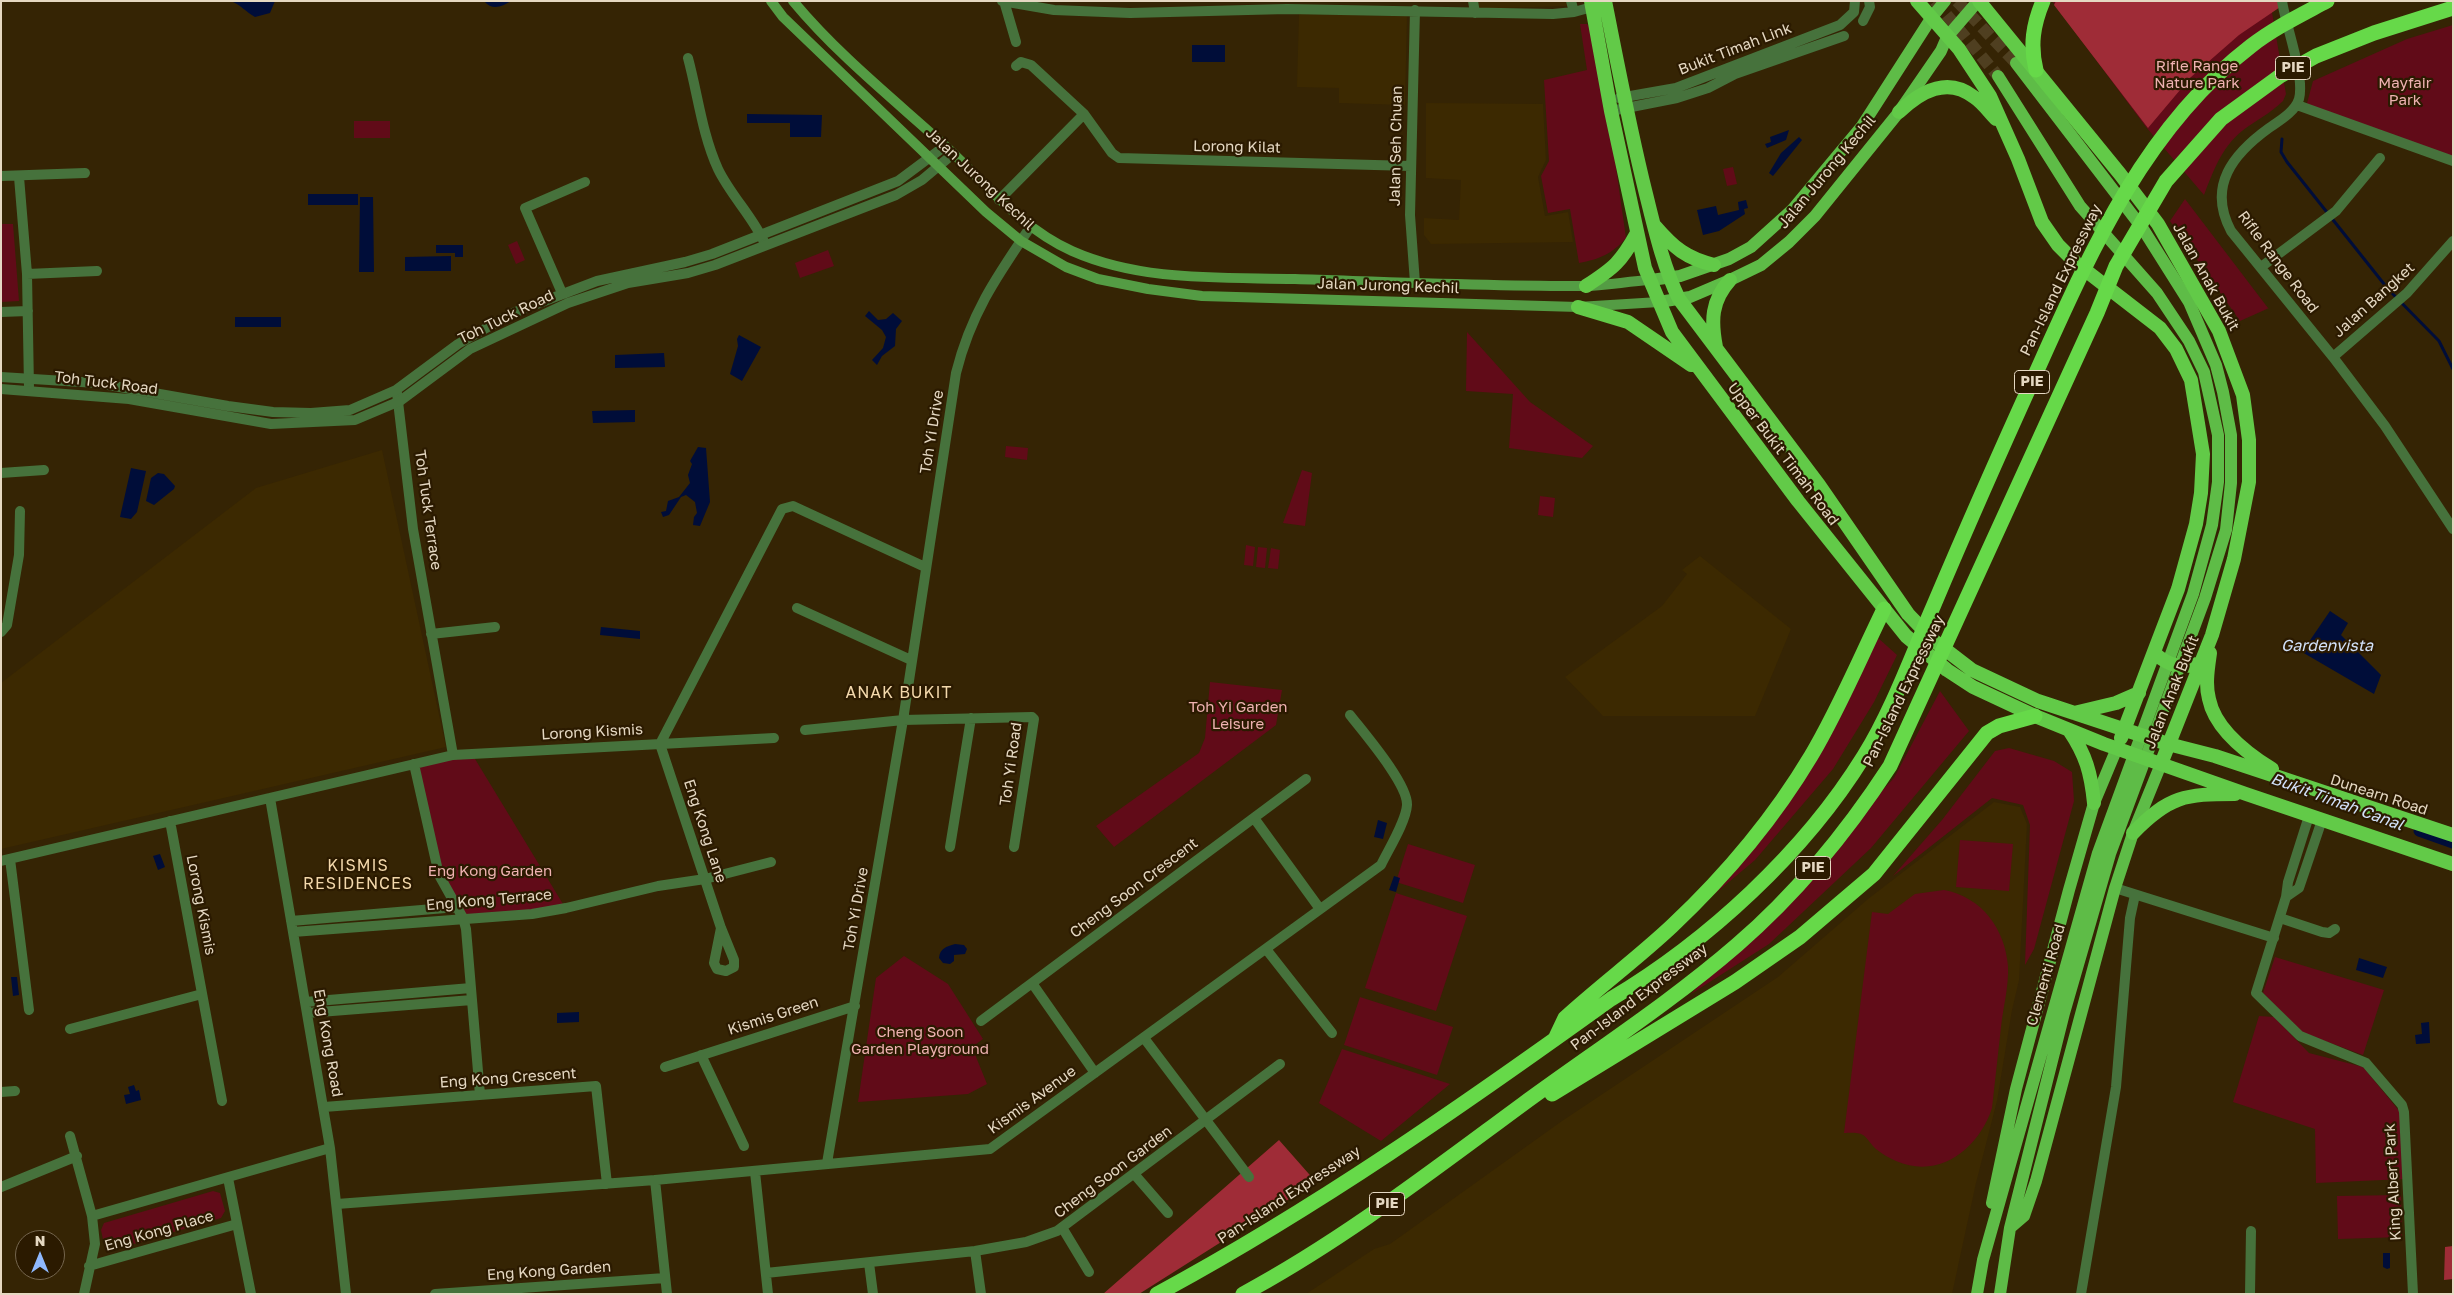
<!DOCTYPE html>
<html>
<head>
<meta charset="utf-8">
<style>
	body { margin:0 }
	#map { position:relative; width:2454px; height:1295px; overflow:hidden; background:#352404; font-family:"Golos Text",sans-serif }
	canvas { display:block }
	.frame { position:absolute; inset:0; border:2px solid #e5d8c2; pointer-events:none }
	.north { position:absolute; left:15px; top:1230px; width:50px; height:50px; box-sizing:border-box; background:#2b1a00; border:1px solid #75664e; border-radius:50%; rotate:0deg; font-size:14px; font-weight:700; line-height:20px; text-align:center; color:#e5d8c2 }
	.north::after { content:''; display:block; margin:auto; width:18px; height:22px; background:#8fb8fd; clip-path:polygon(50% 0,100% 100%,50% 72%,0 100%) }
</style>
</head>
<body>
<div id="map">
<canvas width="2454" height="1295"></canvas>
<div class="frame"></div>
<div class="north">N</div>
</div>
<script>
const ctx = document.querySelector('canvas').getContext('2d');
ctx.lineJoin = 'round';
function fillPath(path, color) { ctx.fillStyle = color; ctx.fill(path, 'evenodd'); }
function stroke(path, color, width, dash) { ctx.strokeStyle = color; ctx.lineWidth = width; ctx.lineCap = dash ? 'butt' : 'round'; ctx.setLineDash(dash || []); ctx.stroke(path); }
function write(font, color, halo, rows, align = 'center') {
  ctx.font = font + ' "Golos Text",sans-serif'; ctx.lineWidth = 4.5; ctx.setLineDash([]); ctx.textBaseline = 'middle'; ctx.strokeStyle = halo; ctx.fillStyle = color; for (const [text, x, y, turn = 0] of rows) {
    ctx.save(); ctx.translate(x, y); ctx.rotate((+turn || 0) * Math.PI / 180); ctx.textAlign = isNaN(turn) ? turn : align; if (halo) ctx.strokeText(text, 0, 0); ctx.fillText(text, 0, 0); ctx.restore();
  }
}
fillPath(new Path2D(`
	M1471,1H1566L1567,6L1472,9Z
	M1299,14L1407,16L1405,105L1339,103V88L1297,87Z
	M1426,103L1543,104L1546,160L1538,177L1545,216L1568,212L1573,242L1431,244L1424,235V218L1459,220L1461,180L1426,178Z
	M382,450L446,747L1,849V683L256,488Z
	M1700,556L1791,629L1755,716H1603L1565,677L1662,606L1687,574L1682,570Z
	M1994,802L2020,807L2027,824L2019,980L2012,1010L1997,1101L1976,1183L1952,1294H1306L1374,1249L1390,1244L1562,1121L1778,977L1868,899Z`), '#3c2901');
fillPath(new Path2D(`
	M2052,1H2270L2286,94L2283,101C2271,113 2255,121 2242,131C2221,148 2213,172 2204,195L2146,127Z
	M1580,24H1587L1597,35L1626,238C1612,254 1600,259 1579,263L1570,209L1548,213L1541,176L1549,161L1544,80L1587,70Z
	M2453,25V159L2306,107L2313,81L2407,39Z
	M354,121H390V138H354Z
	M1733,167L1737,184L1727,186L1723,169Z
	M2185,199L2268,308H2269L2240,321L2170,221Z
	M1,224H13L19,301L1,302Z
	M517,241L525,260L516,264L508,245Z
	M828,250L834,266L800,278L795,263Z
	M1467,332L1530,402L1593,446L1582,458L1509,448L1513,394L1466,391Z
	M1006,446L1028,448L1027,460L1005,457Z
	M1302,470L1312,473L1305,526L1283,523Z
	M1540,496L1555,498L1553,517L1538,515Z
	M1246,545L1255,547L1253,566L1244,565Z
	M1258,547L1267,548L1265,568L1256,567Z
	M1271,548L1280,550L1278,569L1268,568Z
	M1877,637L1897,655L1874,702L1833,769L1755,860L1685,919L1746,857Z
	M1210,682L1282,690L1276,725L1114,847L1096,826L1199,753L1205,738Z
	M1940,691L1969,731L1871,848L1769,944L1691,994L1894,778Z
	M2009,748L2054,761L2072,772L2074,801L2034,949L2025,965L2030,825L2023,805L1992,798L1893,876L1942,820L1995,751Z
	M472,754L566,909L464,918L441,878L415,765Z
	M1960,840L2013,844L2009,891L1956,887Z
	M1408,844L1475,865L1463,903L1396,882Z
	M1944,890C1982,897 2005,929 2008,966C2009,986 2003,1008 2001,1027C1998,1054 1995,1081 1992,1108C1979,1148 1940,1180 1896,1161C1889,1158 1882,1154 1876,1149C1871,1145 1868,1138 1863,1135C1858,1132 1849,1133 1844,1133L1872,912L1888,914L1915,894Z
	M1396,893L1467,916L1436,1011L1365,988Z
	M904,956L948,984L983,1039L972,1047L987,1084L968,1094L858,1102L876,978Z
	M2275,957L2384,990L2363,1055L2303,1033L2263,993Z
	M1360,997L1453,1027L1437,1075L1344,1045Z
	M2259,1016L2274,1017L2309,1053L2363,1067L2400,1112L2405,1179L2316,1183L2315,1129L2233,1102Z
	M1342,1049L1450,1084L1381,1141L1319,1103Z
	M213,1191L220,1193L225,1211L221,1218L110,1251L105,1249L101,1230L104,1223Z
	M2401,1195L2402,1237L2338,1239L2337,1196Z`), '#610b18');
fillPath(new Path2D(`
	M2056,1H2289L2239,35L2191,77L2148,128L2054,5Z
	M1279,1140L1316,1182L1139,1294H1103Z
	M2453,1246V1279L2444,1280L2445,1247Z`), '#9f2c37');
fillPath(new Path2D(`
	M231,1H275L270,13L255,17C246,12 241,5 231,1Z
	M484,1H511C502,7 492,11 484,1Z
	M1192,45H1225V62H1192Z
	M747,114L822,115L821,137H790V123H747Z
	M1789,130L1786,140L1767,148L1765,144L1771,142L1770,137Z
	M1799,137L1802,140L1773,176L1769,173L1781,153Z
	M308,194H358V205H308Z
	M360,197H373L374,272H359Z
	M1746,200L1748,208L1744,209L1745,214L1719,231L1703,235L1697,210L1716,206L1718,215L1739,210L1738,202Z
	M436,245H463V257H455V253H436Z
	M451,256V271H405V257Z
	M869,311L878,320L886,319L893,313L902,321L896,329L895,346L882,356L877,365L872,360L883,348L886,337L882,330L865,316Z
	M235,317H281V327H235Z
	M739,335L761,347L742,381L730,374L738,346L737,339Z
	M664,353L665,367L615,368V355Z
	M635,410V422L593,423L592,411Z
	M698,447L706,448L710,502L700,526L693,525L694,517L697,513L695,502L686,495L681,497L669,515L663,517L661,512L666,511L668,501L679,497L690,483L688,475L692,464L690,461Z
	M131,468L146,471L137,512L131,519L120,517Z
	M158,473L164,474L175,486L174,489L154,505L146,501L151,478Z
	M2330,611L2348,623L2341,635L2381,675L2374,694L2302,652Z
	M601,627L640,631V639L600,635Z
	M1378,820L1387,823L1383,839L1374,837Z
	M160,854L165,867L158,870L153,856Z
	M1394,876L1400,878L1396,892L1389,890Z
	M955,944L964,945L967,949L965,954L954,955V961L950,964L943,963L939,958C940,948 946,947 955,944Z
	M2359,958L2387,967L2383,978L2356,970Z
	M11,977H17L19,995L13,996Z
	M579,1012V1022L557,1023V1013Z
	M2429,1022L2430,1043L2416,1044L2415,1035L2422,1034L2421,1023Z
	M134,1085L136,1091L139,1090L141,1100L126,1104L124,1095L130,1094L128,1087Z
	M2383,1253H2390V1268L2387,1269L2383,1267Z`), '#000d39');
stroke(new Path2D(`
	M2282,139L2281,152L2287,162L2388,289L2439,341L2453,369`), '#000d39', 3);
stroke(new Path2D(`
	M2419,831L2453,843`), '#000d39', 11);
stroke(new Path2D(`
	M1935,1L1998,76
	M1957,1L2016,63`), '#4f3f20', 12, [12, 6]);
stroke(new Path2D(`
	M1002,1L1054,10L1130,13L1287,9L1553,14L1574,12L1592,7
	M1004,1L1016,42
	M1473,1L1475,13
	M1571,1L1574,12
	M2282,1C2286,27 2305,76 2299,99C2295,112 2279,121 2269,128C2233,154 2207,186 2231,231L2333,357L2385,426L2453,529
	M1415,10L1410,215L1415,283
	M1863,21L1870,7L1869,1
	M688,58C698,95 702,134 718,169C731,196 754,218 765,244
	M1016,66L1021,62L1031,65L1084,114L1112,153L1119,158L1411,166
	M1619,98L1676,88L1840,25L1854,12L1855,1
	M2297,105L2453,161
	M1611,111L1677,98L1708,88L1735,74L1844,36
	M1,176L85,173
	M19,177L27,274L29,388
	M999,200L1084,114
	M2261,267L2336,211L2380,158
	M27,274L97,271
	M562,293L525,208L585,182
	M1,312L28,311
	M2333,357L2407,293L2453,241
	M397,393L413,529L453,755
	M1,473L44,470
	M797,608L911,660
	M1,632L7,625L19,555L20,511
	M431,634L495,627
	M805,730L903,720L1032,717L1034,719L1014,847
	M660,744L782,509L793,506L925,567
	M660,744L721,928L734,960V967L726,971L717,969L714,963L721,928
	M414,764L439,875L463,918L466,929L480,1095
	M270,798L330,1148L346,1294
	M2309,816L2288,882L2286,897L2256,993L2300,1036L2366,1063L2402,1105L2404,1112L2413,1294
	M1254,818L1320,909
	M170,821L222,1101
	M950,847L971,718
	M10,859L29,1010
	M1,861L453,755L774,738
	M2115,888L2274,938
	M2286,897L2299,888L2322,820
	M2280,918L2322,932L2329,933L2335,929
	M291,921L457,907
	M293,932L532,914L566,908L658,886L705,879L771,862
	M1266,949L1332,1033
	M1032,983L1095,1073
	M305,1002L471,988
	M307,1013L472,1000
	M981,1021L1306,779
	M70,1029L202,994
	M1144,1038L1249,1177
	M701,1055L744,1146
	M665,1067L855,1006
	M1,1092L15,1091
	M324,1107L596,1086L607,1184
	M70,1136L92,1216L95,1244L84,1294
	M827,1163L903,720L956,373C971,313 997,276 1031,226
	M755,1172L768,1294
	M1135,1175L1168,1213
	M228,1178L251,1294
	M655,1180L667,1294
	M1,1187L77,1156
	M337,1204L655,1180L990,1149L1381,865C1388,850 1406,822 1407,805C1408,784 1364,733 1350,715
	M92,1216L330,1148
	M1063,1229L1089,1272
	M975,1251L981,1294
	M869,1263L873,1294
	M89,1266L237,1224
	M766,1273L975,1251L1026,1242L1057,1231L1280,1064
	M435,1294L665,1278
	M2081,1294L2116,1087L2130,918L2135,895
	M2250,1294L2251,1231`), '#46723c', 10);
stroke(new Path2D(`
	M1,377L97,383L228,406L273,412L311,413L350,410L396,390L458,344L513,313L597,281L685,262L712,254L898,181L945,146
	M1,389L129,399L271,424L355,420L400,401L470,349L568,303L628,283L688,273L715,265L896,195L922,180L953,154`), '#46723c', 10);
stroke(new Path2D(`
	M771,1L783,17L986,212L1021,241L1066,267L1098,279L1148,289L1202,296L1578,307L1659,302
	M793,1C837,54 892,98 943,144C984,181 1020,228 1072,251C1142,282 1220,277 1295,279C1391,282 1487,286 1583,286C1606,286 1628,281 1651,280`), '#549c44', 10);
stroke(new Path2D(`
	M1651,280L1680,276L1729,259L1751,247L1792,210L1862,126L1932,17L1945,1
	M1659,302L1690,297L1730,280L1761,265L1789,242L1815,216L1899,112L1941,51L1947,37L1978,1
	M1992,1203L2016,1089L2069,890L2094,803L2117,748
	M2010,1228L2024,1216L2036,1181L2115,888L2133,833L2161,764
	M1977,1294L1983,1260L2098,853L2193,594L2212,525L2218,482V435L2204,372L2189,341L2157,293L2080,206L1998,76
	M2000,1294L2010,1228L2064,1013L2110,854L2205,598L2226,530L2231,483V435L2223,392L2216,365L2189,302L2143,229L2016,63`), '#5ebc47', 12);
stroke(new Path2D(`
	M1591,1L1611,111L1645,268L1672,332L1798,501L1906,636L1947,670L1973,687L2035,716L2104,744L2246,794L2453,864
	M1605,1C1618,66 1630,130 1646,194C1655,230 1663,266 1679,299L1819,485L1908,614L1933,640L1972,670L2038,701L2168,744L2215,756L2453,835
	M1917,1L1959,49L1990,96L2018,159L2042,222L2058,245L2076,263L2160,328L2176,349L2191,380L2203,454L2201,493L2196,524L2178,589L2121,738
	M1979,1L2120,174L2158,224L2219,331L2243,395L2249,440V482L2234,559L2212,635L2161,764
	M1899,112C1920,92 1947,76 1974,97C1983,103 1989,112 1996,119
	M1655,226C1674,248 1686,258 1714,265
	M1586,286C1614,268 1621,262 1637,233
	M1578,307L1628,322L1691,365
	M1716,347C1711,321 1711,301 1730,280
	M2154,653C2169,666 2181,669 2201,663
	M2210,653C2208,668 2205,684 2209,699C2215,729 2248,754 2272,769
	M2074,713L2116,703L2139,693
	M2069,730C2086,755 2091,773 2094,803
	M2133,833C2169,796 2185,794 2235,794`), '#62ca48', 14);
stroke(new Path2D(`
	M2036,70C2030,45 2033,25 2043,1
	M1556,1037L1565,1018C1600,986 1638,958 1672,926C1724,877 1774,818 1811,756C1839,709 1860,658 1884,609
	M1552,1094L1735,982L1800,937L1874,874L1987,733L1999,726L2035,716
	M1157,1294C1315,1209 1465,1104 1611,999C1708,941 1804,853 1864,756C1892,711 1912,655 1933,607C1966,529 2000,452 2035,375C2089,255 2143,129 2251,46C2274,28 2301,15 2327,1
	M1243,1294C1343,1240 1432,1171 1523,1104C1594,1052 1670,1003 1737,945C1796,894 1847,832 1890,766L2097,313L2116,266L2166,181L2221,119L2280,76L2316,56L2374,33L2453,8`), '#66d949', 15);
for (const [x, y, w] of [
	[2293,68,35],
	[2032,382,35],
	[1813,868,35],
	[1387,1204,35]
]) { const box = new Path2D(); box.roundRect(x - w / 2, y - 11.5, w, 23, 4); ctx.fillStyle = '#2b1a00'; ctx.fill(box); stroke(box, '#e5d8c2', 1); }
write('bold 14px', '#e5d8c2', null, [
	["PIE",2293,68],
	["PIE",2032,382],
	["PIE",1813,868],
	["PIE",1387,1204]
]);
write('15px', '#e5d8c2', '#2b1a00', [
	["Bukit Timah Link",1735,49,-21],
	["Jalan Seh Chuan",1396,146,-89],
	["Lorong Kilat",1237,147,1],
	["Jalan Jurong Kechil",1827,172,-50],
	["Jalan Jurong Kechil",980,179,43],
	["Rifle Range Road",2278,262,53],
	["Jalan Anak Bukit",2206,277,61],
	["Pan-Island Expressway",2061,280,-64],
	["Jalan Jurong Kechil",1388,286,2],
	["Jalan Bangket",2374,300,-42],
	["Toh Tuck Road",506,317,-26],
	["Toh Tuck Road",106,383,7],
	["Toh Yi Drive",932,432,-81],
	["Upper Bukit Timah Road",1783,454,53],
	["Toh Tuck Terrace",428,510,82],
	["Pan-Island Expressway",1904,691,-64],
	["Jalan Anak Bukit",2172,692,-68],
	["Lorong Kismis",592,732,-3],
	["Toh Yi Road",1011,764,-82],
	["Dunearn Road",2379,795,18],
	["Eng Kong Lane",705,831,72],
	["Cheng Soon Crescent",1134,888,-37],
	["Eng Kong Terrace",489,900,-5],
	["Lorong Kismis",201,905,79],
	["Toh Yi Drive",856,909,-80],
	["Clementi Road",2046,975,-74],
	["Pan-Island Expressway",1639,997,-37],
	["Kismis Green",773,1016,-18],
	["Eng Kong Road",328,1043,80],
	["Eng Kong Crescent",508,1078,-4],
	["Kismis Avenue",1032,1100,-36],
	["Cheng Soon Garden",1113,1172,-37],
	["King Albert Park",2393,1182,-93],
	["Pan-Island Expressway",1289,1195,-33],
	["Eng Kong Place",159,1231,-16],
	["Eng Kong Garden",549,1271,-4]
]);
write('15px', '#efb2b1', '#2b1a00', [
	["Rifle Range",2197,66],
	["Nature Park",2197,83],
	["Mayfair",2405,83],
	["Park",2405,100],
	["Toh Yi Garden",1238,707],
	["Leisure",1238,724],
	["Eng Kong Garden",490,871],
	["Cheng Soon",920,1032],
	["Garden Playground",920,1049]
]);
write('italic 16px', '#d2e1f9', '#2b1a00', [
	["Gardenvista",2327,646],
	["Bukit Timah Canal",2337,802,20]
]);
ctx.letterSpacing = '1px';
write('16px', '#f3d8ab', '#2b1a00', [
	["ANAK BUKIT",899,693],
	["KISMIS",358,866],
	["RESIDENCES",358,884]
]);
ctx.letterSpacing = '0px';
</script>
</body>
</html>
